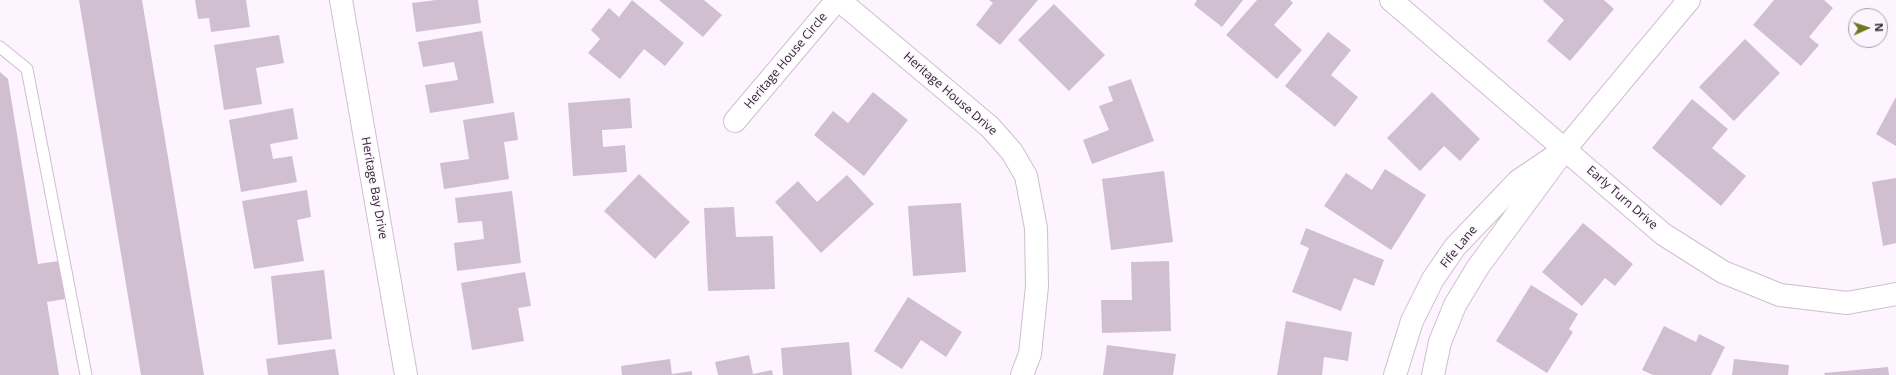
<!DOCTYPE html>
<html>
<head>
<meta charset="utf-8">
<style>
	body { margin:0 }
	#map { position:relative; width:1896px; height:375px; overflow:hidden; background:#fef4ff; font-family:"Open Sans",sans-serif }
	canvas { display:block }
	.north { position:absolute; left:1848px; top:8px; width:40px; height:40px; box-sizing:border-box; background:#fef4ff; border:1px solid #aaa1aa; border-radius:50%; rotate:87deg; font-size:11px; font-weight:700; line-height:16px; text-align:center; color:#2b252b }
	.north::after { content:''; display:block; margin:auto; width:14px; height:18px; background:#71771f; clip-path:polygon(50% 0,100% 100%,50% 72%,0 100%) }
</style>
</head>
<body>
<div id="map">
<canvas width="1896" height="375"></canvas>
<div class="north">N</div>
</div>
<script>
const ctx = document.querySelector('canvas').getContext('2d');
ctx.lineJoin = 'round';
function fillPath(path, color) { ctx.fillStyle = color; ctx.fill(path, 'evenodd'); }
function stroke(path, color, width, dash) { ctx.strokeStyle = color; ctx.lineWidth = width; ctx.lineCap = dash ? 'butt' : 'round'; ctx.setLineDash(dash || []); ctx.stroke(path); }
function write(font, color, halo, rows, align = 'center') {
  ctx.font = font + ' "Open Sans",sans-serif'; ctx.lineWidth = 3; ctx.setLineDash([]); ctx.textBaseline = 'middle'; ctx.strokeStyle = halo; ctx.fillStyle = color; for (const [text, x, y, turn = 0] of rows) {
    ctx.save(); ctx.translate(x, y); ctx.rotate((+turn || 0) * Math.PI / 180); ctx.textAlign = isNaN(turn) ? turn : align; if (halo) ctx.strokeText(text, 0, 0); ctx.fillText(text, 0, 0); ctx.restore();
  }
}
fillPath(new Path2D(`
	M79,0H142L204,375H141Z
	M195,0H246L250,27L211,32L209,18L198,19Z
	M436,0H478L481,23L416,32L412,3Z
	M632,0L684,43L665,66L644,49L620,79L588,53L600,39L591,30L609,8L619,17Z
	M659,0H704L722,15L703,37Z
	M989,0H1038L1000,45L976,25L993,3Z
	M1197,0H1243L1222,27L1194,5Z
	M1257,0H1290L1293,3L1274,25L1302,50L1277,79L1226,35Z
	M1544,0H1604L1614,9L1570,61L1547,41L1564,20L1543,1Z
	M1774,0H1824L1833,8L1809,37L1819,45L1801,66L1753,25Z
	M1054,4L1105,55L1069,91L1018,40Z
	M482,31L494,103L430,113L425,85L458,80L454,62L423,67L418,42Z
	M1328,32L1351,50L1331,75L1358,97L1335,127L1285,86Z
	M279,35L284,63L256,68L262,104L224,110L214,45Z
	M1745,39L1780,73L1734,121L1699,87Z
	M0,72L8,79L38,264L59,261L65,299L47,302L59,375H0Z
	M1131,79L1154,141L1092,164L1083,140L1109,130L1099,106L1113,101L1108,87Z
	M873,92L908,120L864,176L814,135L833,111L848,123Z
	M1432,92L1480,139L1460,161L1444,146L1420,171L1387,138Z
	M1896,97V146L1876,134Z
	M630,98L632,128L602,130L603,147L625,145L627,172L573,176L568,103Z
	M1692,99L1728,129L1712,148L1746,176L1721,206L1652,148Z
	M293,108L298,139L270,144L273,159L292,156L297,182L241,192L229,120Z
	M514,112L518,140L504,142L509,179L444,189L440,163L469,159L463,120Z
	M1385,169L1426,195L1391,250L1324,206L1346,173L1372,190Z
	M1164,171L1173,242L1111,250L1102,179Z
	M639,174L690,222L655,259L604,211Z
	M847,175L874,204L821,253L775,202L798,181L817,202Z
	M1896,178V243L1883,246L1872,182Z
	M307,190L311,217L297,220L304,261L254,269L242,201Z
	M512,191L521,263L457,271L454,243L484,239L482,221L458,223L455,198Z
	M961,203L966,272L913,276L908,206Z
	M734,207L736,237L773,236L775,289L708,291L704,208Z
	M1583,223L1633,264L1615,286L1605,278L1582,306L1542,272Z
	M1306,228L1384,260L1374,286L1354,278L1341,311L1292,292L1309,248L1300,244Z
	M1169,261L1171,331L1102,333L1101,300H1132L1131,262Z
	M324,270L332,339L278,345L271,276Z
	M525,272L531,306L518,308L524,341L472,350L461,283Z
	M1531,285L1578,314L1569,329L1573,332L1547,373L1496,341Z
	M908,297L962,332L946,357L921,340L902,369L874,351Z
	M1286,321L1352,332L1348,361L1324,357L1322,375H1277Z
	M1664,326L1696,342L1699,334L1725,347L1711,375H1653L1642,370Z
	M849,342L852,375H783L781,348Z
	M1107,345L1176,354L1173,375H1103Z
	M335,349L339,375H268L266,359Z
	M749,355L753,374L772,370L773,375H718L715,362Z
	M670,359L672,375H622L621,366Z
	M1734,359L1789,365L1788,375H1732Z
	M1888,367L1889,375H1825L1824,373Z
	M692,371V375H672V374Z`), '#cfbfd1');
const lane = new Path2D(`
	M0,47L27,69L86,375`);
const street = new Path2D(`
	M341,0L406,375
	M839,0L990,127L1012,152L1026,176L1036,228L1037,286L1030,354L1022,375
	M1391,0L1663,234L1723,272L1780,295L1847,303L1896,294
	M735,121L837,0
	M1395,375L1412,321L1433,279L1455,247L1518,181L1552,158
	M1433,375L1440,342L1455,305L1478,267L1565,149L1689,0`);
stroke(lane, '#cfbed0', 13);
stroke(street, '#cfbed0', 24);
stroke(lane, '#fff', 11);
stroke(street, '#fff', 22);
write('12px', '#2b252b', '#fef4ff', [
	["Heritage House Circle",786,61,-50],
	["Heritage House Drive",950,94,41],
	["Heritage Bay Drive",374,188,80],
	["Early Turn Drive",1622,198,41],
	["Fife Lane",1459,247,-51]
]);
</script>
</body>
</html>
